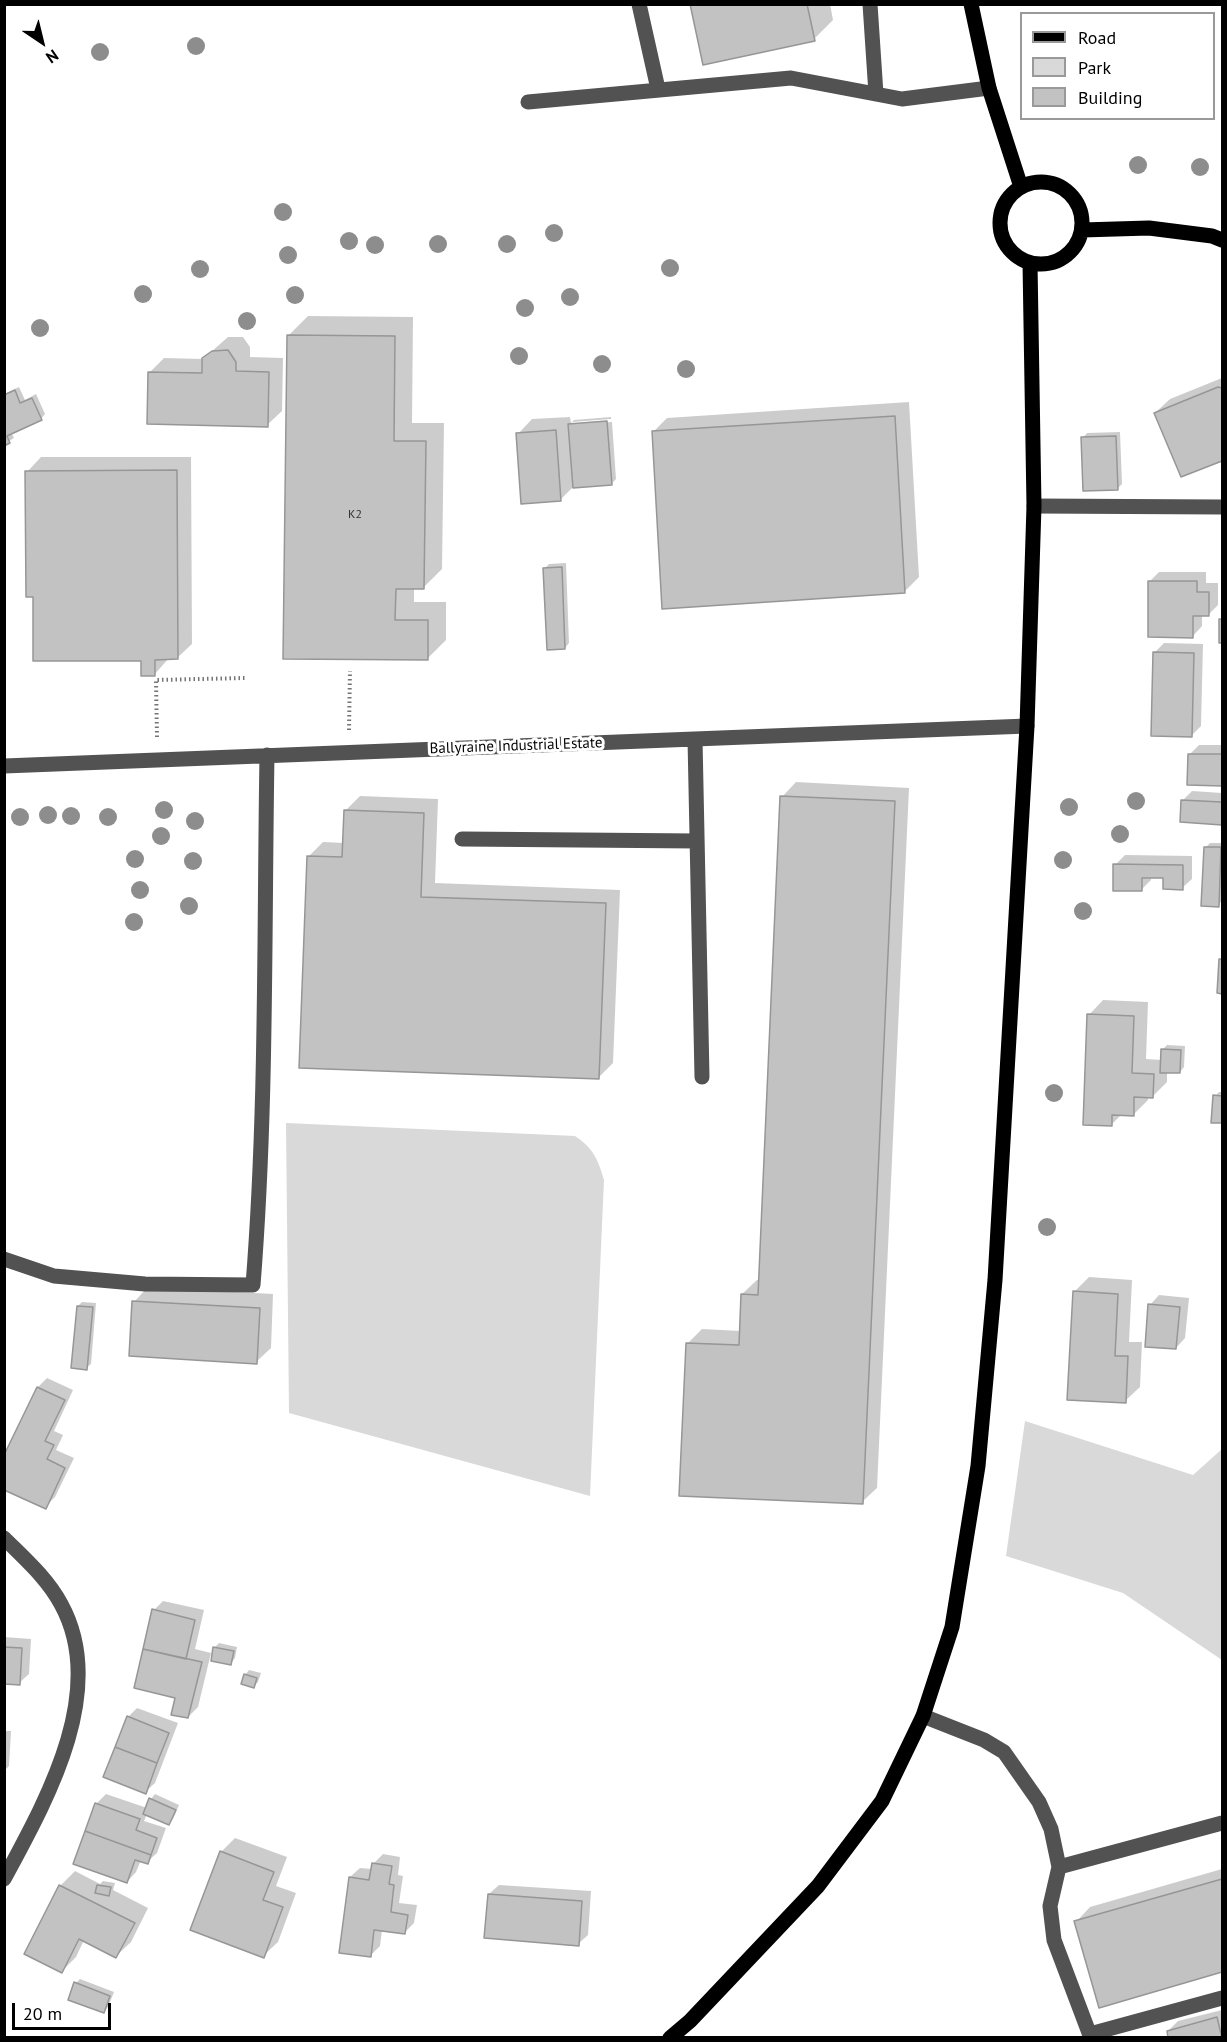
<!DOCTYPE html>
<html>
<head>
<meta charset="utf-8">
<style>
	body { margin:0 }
	#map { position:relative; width:1227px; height:2042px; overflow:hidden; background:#fff; font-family:"PT Sans",sans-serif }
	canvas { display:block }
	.frame { position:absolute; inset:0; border:6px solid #000; pointer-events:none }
	.legend { position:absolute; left:1020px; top:12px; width:195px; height:108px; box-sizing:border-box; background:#fff; border:2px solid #999; margin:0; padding:8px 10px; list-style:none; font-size:18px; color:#000 }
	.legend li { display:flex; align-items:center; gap:12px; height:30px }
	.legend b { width:30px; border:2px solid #999 }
	.north { position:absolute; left:12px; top:12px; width:60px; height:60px; -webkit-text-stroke:4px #fff; paint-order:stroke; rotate:145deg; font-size:16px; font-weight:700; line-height:24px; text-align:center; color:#000 }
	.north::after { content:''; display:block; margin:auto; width:21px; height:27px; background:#000; clip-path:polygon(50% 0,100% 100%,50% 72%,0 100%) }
	.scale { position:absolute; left:12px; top:2003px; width:99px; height:27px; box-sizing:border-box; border:3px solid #000; border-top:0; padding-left:8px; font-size:18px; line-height:21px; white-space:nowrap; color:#000; -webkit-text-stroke:4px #fff; paint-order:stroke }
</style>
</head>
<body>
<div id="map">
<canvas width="1227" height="2042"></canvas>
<div class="frame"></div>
<ul class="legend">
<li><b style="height:8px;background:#000"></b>Road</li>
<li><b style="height:16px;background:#d9d9d9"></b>Park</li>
<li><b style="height:16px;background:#c2c2c2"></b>Building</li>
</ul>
<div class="north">N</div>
<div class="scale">20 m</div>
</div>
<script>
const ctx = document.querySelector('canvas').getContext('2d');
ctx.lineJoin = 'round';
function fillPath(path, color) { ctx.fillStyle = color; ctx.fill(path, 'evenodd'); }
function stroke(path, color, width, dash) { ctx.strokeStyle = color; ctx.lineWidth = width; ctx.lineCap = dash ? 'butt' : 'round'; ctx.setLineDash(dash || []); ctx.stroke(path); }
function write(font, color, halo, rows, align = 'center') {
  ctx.font = font + ' "PT Sans",sans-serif'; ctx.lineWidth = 6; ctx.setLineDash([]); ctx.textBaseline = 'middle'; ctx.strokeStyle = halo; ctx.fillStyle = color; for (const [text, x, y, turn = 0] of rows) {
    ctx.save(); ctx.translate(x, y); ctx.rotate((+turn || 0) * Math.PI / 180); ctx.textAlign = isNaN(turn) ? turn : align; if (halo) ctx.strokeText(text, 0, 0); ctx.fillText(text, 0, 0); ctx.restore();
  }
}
fillPath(new Path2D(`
	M286,1123L575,1136C593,1148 598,1159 604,1180L590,1496L289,1413Z
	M1025,1421L1193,1475L1222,1449V1660L1123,1593L1006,1556Z`), '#d9d9d9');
fillPath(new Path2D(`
	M692,4H830L833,20L814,39Z
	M308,316L413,317L412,423H444L442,569L423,588H414V602H446V640L427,659L285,658L289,335Z
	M228,337H243L250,347V357L283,358L282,411L267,425L149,373L164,358L203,359Z
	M1222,378V459L1182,475L1155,413L1170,399Z
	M19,387L25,400L36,394L45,414L41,419L11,432L14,438L4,444V394Z
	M909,402L919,577L905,591L653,432L667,418Z
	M570,417L571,423L574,420L611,417V419L572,422V425L612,422L616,479L611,484L573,487L560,500L518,434L532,419Z
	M1120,432L1122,484L1117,489L1083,438L1087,433Z
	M41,457H191L192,644L177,658H169L154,675L143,659L35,595L27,472Z
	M566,563L569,643L565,648L544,569L549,564Z
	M1159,572H1206V583H1218V605L1209,614H1202V626L1193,636L1150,581Z
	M1164,643L1203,644L1201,726L1191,736L1155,652Z
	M1199,745H1222V784H1189L1190,754Z
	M796,782L909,788L877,1488L862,1502L687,1344L702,1329L741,1331L742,1294L757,1280H760L782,797Z
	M1192,791L1222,793V823L1182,821L1183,800Z
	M360,796L438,799L435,883L620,890L613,1063L599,1077L309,856L323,842L344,843L345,811Z
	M1210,843H1222V901L1218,905L1206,847Z
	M1125,855L1192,856V879L1182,888L1165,877L1151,876V880L1141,890L1115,865Z
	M1103,1000L1148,1002L1146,1059L1162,1060V1050L1167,1045L1185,1046L1184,1067L1180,1072H1167V1082L1152,1097L1148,1096V1100L1133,1115L1122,1114L1111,1125L1089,1015Z
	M1219,1092H1222V1122L1213,1121L1215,1096Z
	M1089,1277L1132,1280L1129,1342H1142L1140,1387L1125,1401L1074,1292Z
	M148,1287L273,1294L271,1348L256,1362L134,1302Z
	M1159,1295L1189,1298L1185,1338L1176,1348L1150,1305Z
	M82,1302L96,1303L91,1364L86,1368L78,1306Z
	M47,1378L73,1390L54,1431L63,1435L56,1450L74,1458L55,1497L45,1507L38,1387Z
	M163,1601L204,1610L195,1649L211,1653L198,1707L188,1717L177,1697L154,1610Z
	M4,1637L31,1639L29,1674L19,1683L4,1682Z
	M219,1643L237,1647L235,1658L231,1663L214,1648Z
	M249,1670L261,1673L258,1682L254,1686L245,1675Z
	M137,1708L178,1723L155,1783L145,1792L128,1717Z
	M4,1731H11L9,1766L4,1771Z
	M106,1794L147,1808L151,1799L155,1794L179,1805L173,1819L169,1823L147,1814L144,1821L166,1828L157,1853L147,1862L141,1860L136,1872L127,1882L75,1863L97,1803Z
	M235,1838L287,1857L276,1886L296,1893L278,1942L263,1956L221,1852Z
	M383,1854L400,1857L398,1875L403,1876L399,1903L417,1905L414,1923L405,1932L382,1930L380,1946L370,1956L350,1877L360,1868L372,1869L373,1864Z
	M1222,1869V1971L1100,2006L1076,1922L1090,1907Z
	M75,1871L100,1884L103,1881L115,1883L113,1890L148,1908L131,1942L116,1956L84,1940L76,1957L62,1971L26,1954L60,1886Z
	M499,1885L591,1891L588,1935L578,1944L489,1894Z
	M80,1979L114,1992L108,2007L103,2012L76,1983Z
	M1222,2010V2038H1170L1168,2031L1178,2021Z`), '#0003');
const building = new Path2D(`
	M690,4H807L815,41L703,65Z
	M287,335L395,336L394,441H426L424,589H396L395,620H428V660L283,659Z
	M228,350L236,362V371L269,372L268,427L147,424L148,372L202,373V358L212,351Z
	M1218,387L1222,388V461L1181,477L1154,413Z
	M15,390L20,403L32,398L42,420L7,436L10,443L4,446V395Z
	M895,416L905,593L662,609L652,431Z
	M607,421L612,485L573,488L568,424Z
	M556,430L561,501L521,504L516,433Z
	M1116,436L1118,490L1083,491L1081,437Z
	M177,470L178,659L155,660V676H141V661H33V597H26L25,471Z
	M562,567L565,649L547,650L543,568Z
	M1148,581H1197V592H1209V616H1193V638L1148,637Z
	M1219,619H1222V643H1219Z
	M1153,652L1194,653L1192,737L1151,736Z
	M1188,754H1222V786L1187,785Z
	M780,796L895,801L863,1504L679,1496L686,1343L739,1345L741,1294L758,1295Z
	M1181,800L1222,802V825L1180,822Z
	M344,810L424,813L421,897L606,903L599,1079L299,1068L307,856L342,857Z
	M1204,847H1221L1219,907L1201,906Z
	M1113,864L1183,865V890L1163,889V878H1142V891H1113Z
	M1219,959H1222V994L1217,993Z
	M1087,1014L1134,1016L1132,1073L1154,1074L1153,1098L1134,1097V1116L1112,1115V1126L1083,1125Z
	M1161,1049L1181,1050L1180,1073H1160Z
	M1213,1095L1222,1096V1123H1211Z
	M1073,1291L1118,1294L1115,1356H1128L1126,1403L1067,1400Z
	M132,1301L260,1308L257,1364L129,1356Z
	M1148,1304L1180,1307L1176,1349L1145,1347Z
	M77,1306L93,1307L87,1370L71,1368Z
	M37,1387L65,1400L45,1441L54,1445L47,1459L65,1468L46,1509L4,1490V1455Z
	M152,1609L195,1620L186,1659L143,1649Z
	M4,1647L22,1648L20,1685L4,1684Z
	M213,1647L234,1651L231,1665L211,1661Z
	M143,1649L202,1662L188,1718L171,1715L175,1698L134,1688Z
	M244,1674L257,1678L254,1688L241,1684Z
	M127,1716L169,1733L157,1763L115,1747Z
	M115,1747L157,1763L146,1794L103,1777Z
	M149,1798L176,1810L169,1825L143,1814Z
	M95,1803L140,1819L136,1830L157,1838L151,1855L85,1831Z
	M85,1831L151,1855L148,1864L135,1860L127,1883L73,1864Z
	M220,1851L274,1872L263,1900L283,1907L264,1958L190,1930Z
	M372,1863L392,1866L389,1884L394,1885L391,1912L408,1915L405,1934L374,1930L371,1957L339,1953L349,1877L369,1880Z
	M1222,1879V1972L1099,2008L1074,1921Z
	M59,1885L135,1923L116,1958L79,1939L62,1973L24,1954Z
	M97,1885L111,1887L109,1896L95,1893Z
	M488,1894L582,1901L579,1946L484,1938Z
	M74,1982L110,1996L104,2013L68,2000Z
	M1217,2017L1222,2038H1168L1167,2031Z`);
fillPath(building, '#c2c2c2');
stroke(building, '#969696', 1.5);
stroke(new Path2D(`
	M349,730L350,671
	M157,737L156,680L245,678`), '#747474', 4, [1.5, 3]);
stroke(new Path2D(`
	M639,4L658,89
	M870,4L876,94
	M528,102L791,78L902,99L989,88
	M1034,506L1222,507
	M695,739L702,1077
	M4,766L1027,726
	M462,839L697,841
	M4,1259L54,1276L145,1284L253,1285C267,1109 264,932 267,755
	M4,1538C25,1559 47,1578 61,1604C109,1691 46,1801 4,1879
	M923,1716L984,1740L1004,1752L1039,1802L1051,1829L1059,1867L1050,1906L1054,1940L1091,2038
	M1059,1867L1222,1823
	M1090,2034L1222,1998`), '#525252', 15);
stroke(new Path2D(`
	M971,4L989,88L1021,187
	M1000 223a41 41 0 1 1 82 0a41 41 0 1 1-82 0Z
	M1082,230L1149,228L1212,236L1222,240
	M670,2038L690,2021L818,1886L882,1801L923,1716L952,1627L978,1466L995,1280L1027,726L1034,506L1030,263`), '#000', 15);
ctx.fillStyle = '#8d8d8d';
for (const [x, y] of [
	[196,46],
	[100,52],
	[1138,165],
	[1200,167],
	[283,212],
	[554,233],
	[349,241],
	[438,244],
	[507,244],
	[375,245],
	[288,255],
	[670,268],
	[200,269],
	[143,294],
	[295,295],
	[570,297],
	[525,308],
	[247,321],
	[40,328],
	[519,356],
	[602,364],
	[686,369],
	[1136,801],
	[1069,807],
	[164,810],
	[48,815],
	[71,816],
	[20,817],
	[108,817],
	[195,821],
	[1120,834],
	[161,836],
	[135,859],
	[1063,860],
	[193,861],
	[140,890],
	[189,906],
	[1083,911],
	[134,922],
	[1054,1093],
	[1047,1227]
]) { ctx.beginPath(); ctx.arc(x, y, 9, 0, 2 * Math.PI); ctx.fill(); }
write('12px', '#303030', null, [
	["K2",355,515]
]);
write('15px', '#000', '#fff', [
	["Ballyraine Industrial Estate",516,746,-2]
]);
</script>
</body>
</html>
